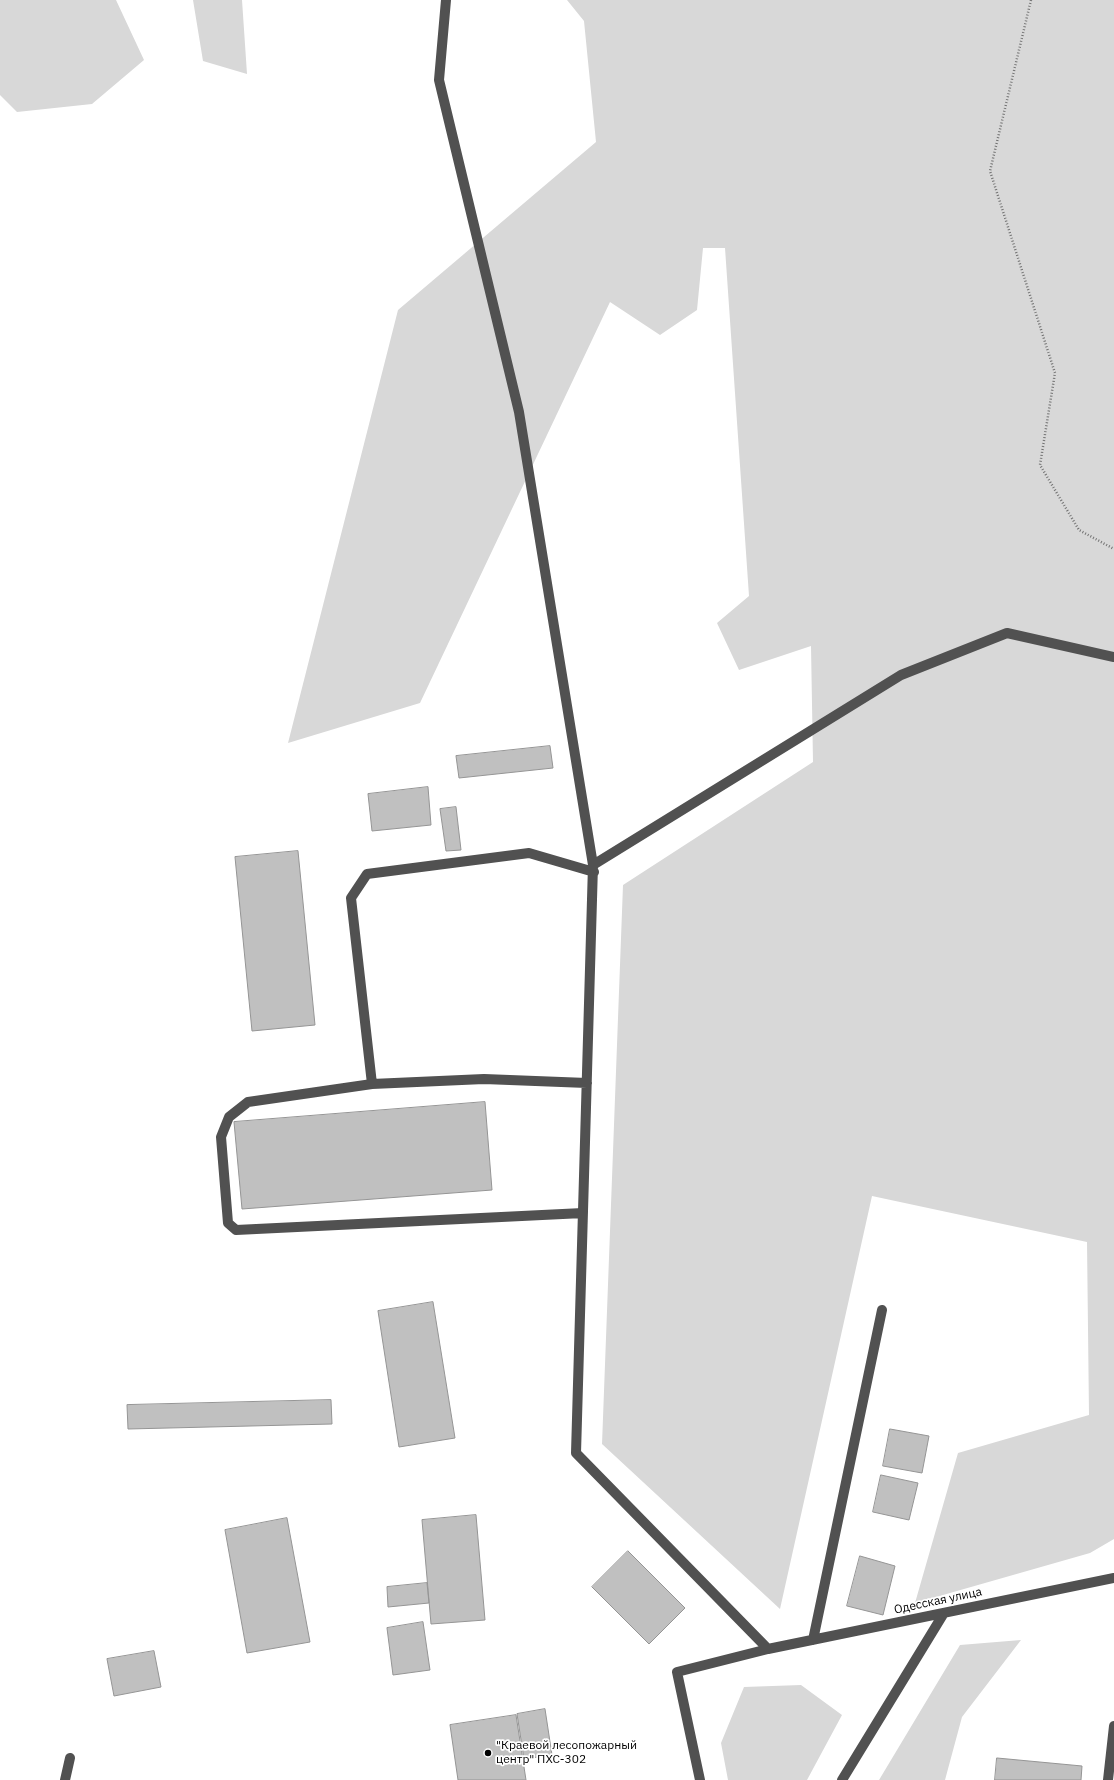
<!DOCTYPE html>
<html>
<head>
<meta charset="utf-8">
<style>
	body { margin:0 }
	canvas { display:block; background:#fff }
</style>
</head>
<body>
<canvas width="1114" height="1780"></canvas>
<script>
const ctx = document.querySelector('canvas').getContext('2d');
ctx.lineJoin = 'round';
function fillPath(path, color) { ctx.fillStyle = color; ctx.fill(path, 'evenodd'); }
function stroke(path, color, width, dash) { ctx.strokeStyle = color; ctx.lineWidth = width; ctx.lineCap = dash ? 'butt' : 'round'; ctx.setLineDash(dash || []); ctx.stroke(path); }
function write(font, color, halo, rows, align = 'center') {
  ctx.font = font + ' "IBM Plex Sans",sans-serif'; ctx.lineWidth = 3.5; ctx.setLineDash([]); ctx.textBaseline = 'middle'; ctx.strokeStyle = halo; ctx.fillStyle = color; for (const [text, x, y, turn = 0] of rows) {
    ctx.save(); ctx.translate(x, y); ctx.rotate((+turn || 0) * Math.PI / 180); ctx.textAlign = isNaN(turn) ? turn : align; if (halo) ctx.strokeText(text, 0, 0); ctx.fillText(text, 0, 0); ctx.restore();
  }
}
fillPath(new Path2D(`
	M0,0H116L144,60L92,104L17,112L0,95Z
	M193,0H242L247,74L203,61Z
	M567,0H1114V1539L1090,1553L915,1603L958,1453L1089,1415L1087,1242L872,1196L780,1609L602,1444L623,885L813,762L811,646L739,670L717,623L749,596L725,248H703L697,310L660,335L610,302L420,703L288,743L398,310L596,142L584,21Z
	M1021,1640L962,1717L945,1780H879L960,1645Z
	M801,1685L842,1715L807,1780H728L721,1743L744,1687Z`), '#d8d8d8');
const building = new Path2D(`
	M550,746L553,768L459,778L456,756Z
	M428,787L431,825L372,831L368,794Z
	M456,807L461,850L446,851L440,809Z
	M298,851L315,1025L252,1031L235,857Z
	M485,1102L492,1190L242,1209L234,1122Z
	M433,1302L455,1438L399,1447L378,1311Z
	M331,1400L332,1424L128,1429L127,1405Z
	M890,1429L929,1436L922,1473L883,1466Z
	M881,1475L918,1483L909,1520L873,1512Z
	M476,1515L485,1620L431,1624L422,1520Z
	M287,1518L310,1642L247,1653L225,1530Z
	M628,1551L685,1608L649,1644L592,1587Z
	M860,1556L895,1566L883,1615L847,1606Z
	M427,1583L429,1603L388,1607L387,1587Z
	M423,1622L430,1670L393,1675L387,1628Z
	M154,1651L161,1687L114,1696L107,1659Z
	M545,1709L552,1755L524,1759L517,1714Z
	M516,1715L526,1780H458L450,1725Z
	M997,1758L1082,1766L1081,1780H995Z`);
fillPath(building, '#c0c0c0');
stroke(building, '#959595', 1);
stroke(new Path2D(`
	M1031,0L990,171L1055,373L1040,465L1079,530L1114,549`), '#737373', 2.5, [1, 2]);
stroke(new Path2D(`
	M446,0L439,80L519,412L593,865L576,1453L768,1649
	M593,865L901,675L1007,633L1114,657
	M587,1083L484,1079L372,1084L351,898L367,874L529,853L594,872
	M372,1084L248,1102L229,1117L221,1137L228,1223L236,1230L583,1213
	M813,1640L882,1310
	M65,1780L70,1758
	M700,1780L677,1672L768,1649L1114,1578
	M842,1780L944,1613
	M1108,1780L1114,1726`), '#515151', 10);
for (const [x, y, r, color] of [
	[488,1753,4,"#000"]
]) { const dot = new Path2D(); dot.arc(x, y, r, 0, 2 * Math.PI); ctx.fillStyle = color; ctx.fill(dot); stroke(dot, '#fff', 1.5); }
write('12px', '#000', '#fff', [
	["Одесская улица",938,1601,-12]
]);
write('12px', '#000', '#fff', [
	["\"Краевой лесопожарный",496,1746],
	["центр\" ПХС-302",496,1760]
], 'left');
</script>
</body>
</html>
